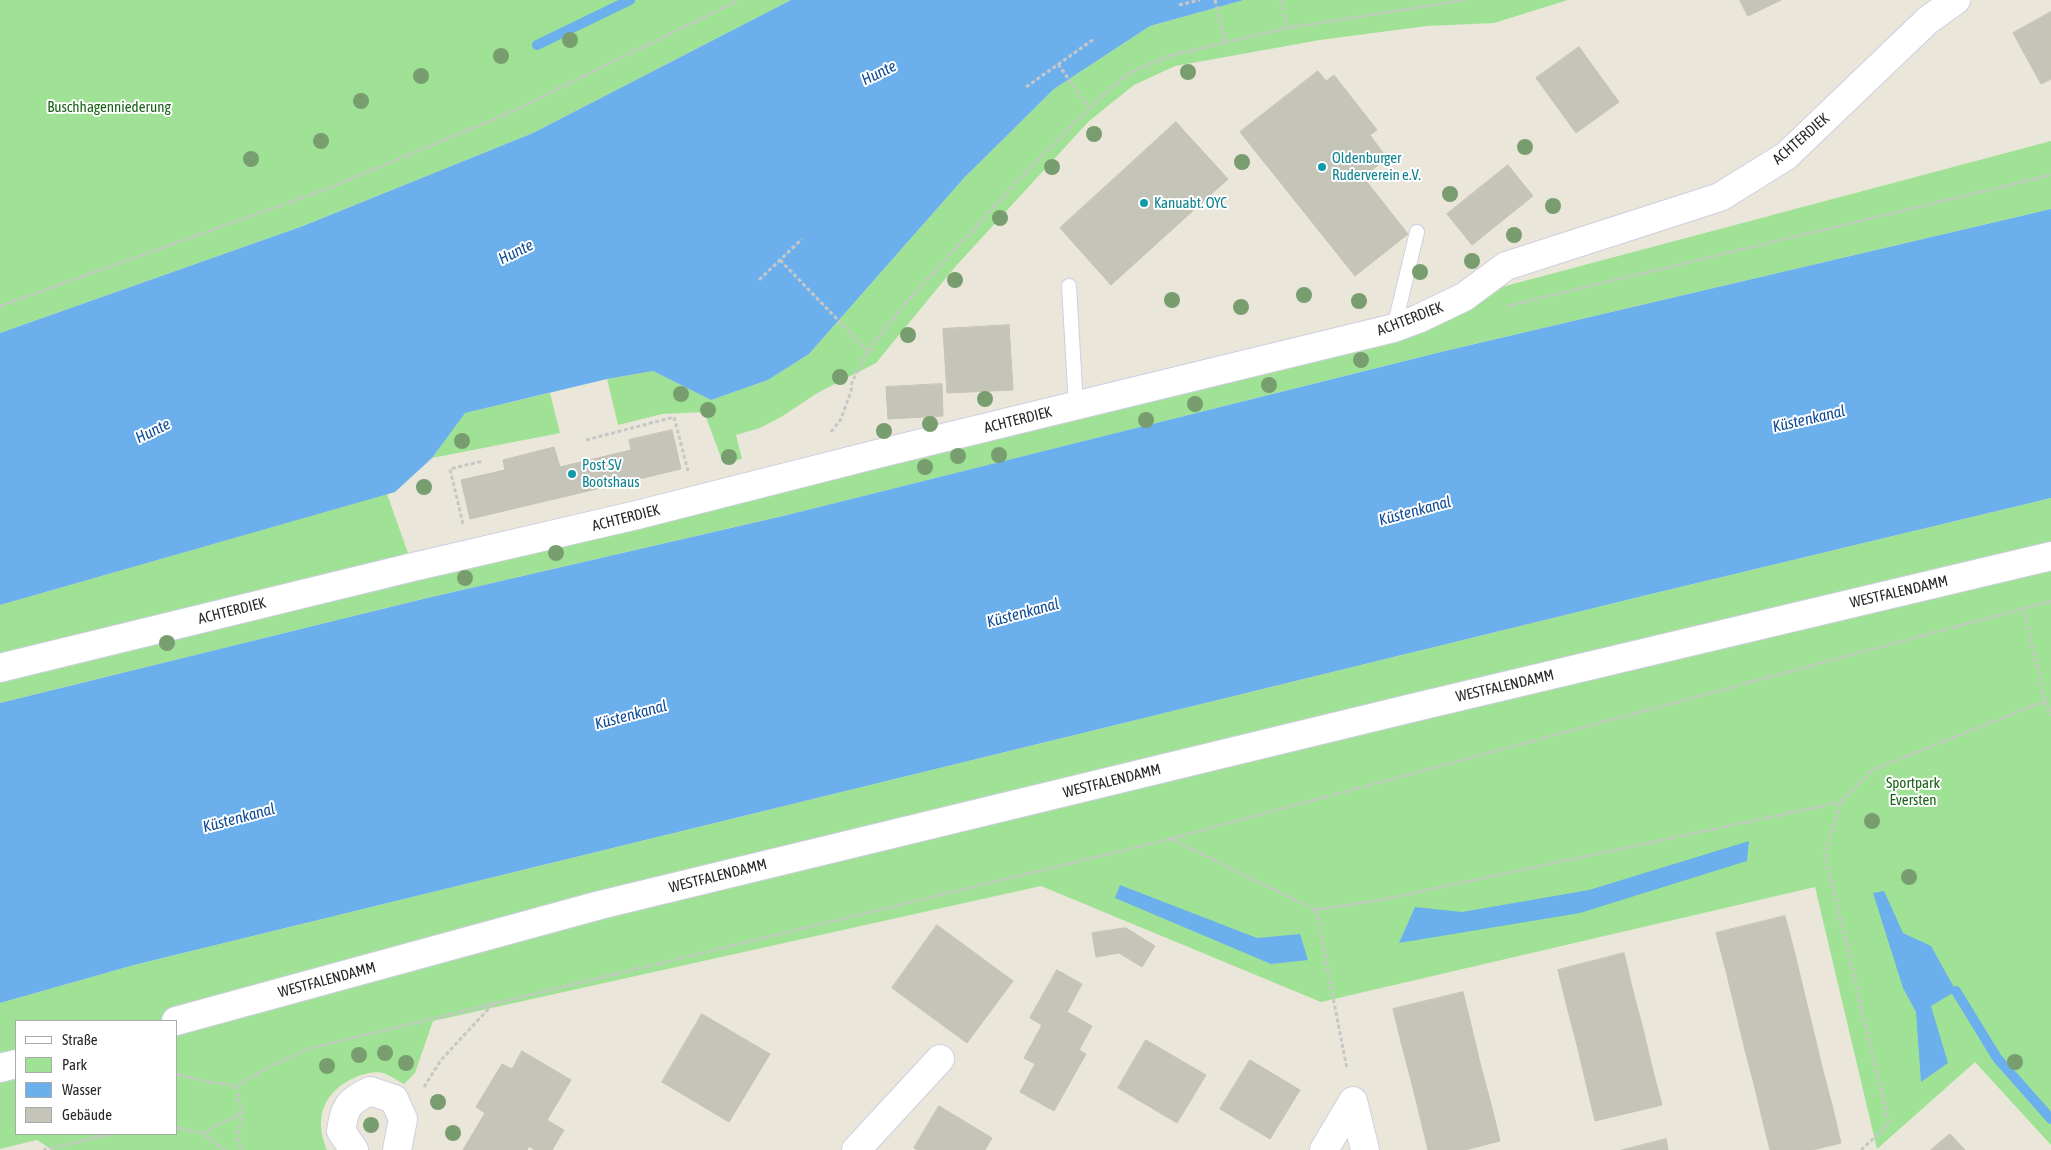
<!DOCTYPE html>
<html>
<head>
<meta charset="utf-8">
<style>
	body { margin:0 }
	#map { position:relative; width:2051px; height:1150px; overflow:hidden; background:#eae6d9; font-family:"Asap Condensed",sans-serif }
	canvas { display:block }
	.legend { position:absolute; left:15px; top:1020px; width:162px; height:115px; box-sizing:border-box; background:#fff; border:1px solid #a9a9a9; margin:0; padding:6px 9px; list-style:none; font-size:15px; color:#282828 }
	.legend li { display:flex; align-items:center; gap:10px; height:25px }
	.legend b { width:25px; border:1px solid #a9a9a9 }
</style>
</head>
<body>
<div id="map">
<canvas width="2051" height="1150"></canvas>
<ul class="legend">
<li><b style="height:6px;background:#fff"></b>Straße</li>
<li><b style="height:14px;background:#a0e295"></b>Park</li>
<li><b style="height:14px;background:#6bb0ed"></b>Wasser</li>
<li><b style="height:14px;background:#c5c4b8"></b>Gebäude</li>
</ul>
</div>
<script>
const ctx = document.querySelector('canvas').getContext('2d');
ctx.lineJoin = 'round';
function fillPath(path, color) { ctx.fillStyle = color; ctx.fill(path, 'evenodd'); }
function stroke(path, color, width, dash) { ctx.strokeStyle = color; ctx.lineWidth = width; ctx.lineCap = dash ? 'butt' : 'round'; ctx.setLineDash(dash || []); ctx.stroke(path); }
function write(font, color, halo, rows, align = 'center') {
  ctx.font = font + ' "Asap Condensed",sans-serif'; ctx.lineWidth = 4; ctx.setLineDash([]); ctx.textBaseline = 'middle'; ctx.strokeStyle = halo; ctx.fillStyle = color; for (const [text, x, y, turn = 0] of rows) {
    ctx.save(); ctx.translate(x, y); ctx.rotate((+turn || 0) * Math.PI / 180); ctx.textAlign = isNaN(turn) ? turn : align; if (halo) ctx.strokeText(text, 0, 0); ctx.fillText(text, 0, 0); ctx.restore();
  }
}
fillPath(new Path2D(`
	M0,0H791L533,133L303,226L0,333Z
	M1244,0H1568L1494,23L1427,26L1320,40L1175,66L1134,85L1089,121L955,267L876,363L819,392L781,417L760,428L736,435L742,459L723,463L704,412L662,414L618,425L607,379L653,371L711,400L768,380L809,354L964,178L1054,89L1150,26Z
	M2051,141V209L1445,351L783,516L423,599L0,703V605L387,494L413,567L1464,297Z
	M550,393L560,433L432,458L464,413Z
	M2051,498V1145L1975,1062L1877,1149L1815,887L1321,1002L1041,886L433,1021L415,1073L404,1084C398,1081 390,1075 383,1073C376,1071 363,1074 356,1077C324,1091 313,1117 327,1150H52L37,1140L0,1149V1003L134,965L1647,595ZM16,1021H176V1134H16Z`), '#a0e295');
fillPath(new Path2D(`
	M791,0H1244L1150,26L1054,89L964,178L809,354L768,380L711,400L653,371L607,379L465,413L432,458L395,492L0,605V333L303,226L533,133Z
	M2051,209V498L1647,595L134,965L0,1003V703L423,599L783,516L1445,351Z
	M1749,841L1747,861L1580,913L1399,943L1415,907L1462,912L1589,890Z
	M1120,885L1257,938L1300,934L1308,960L1271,964L1115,898Z
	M1884,891L1903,933L1931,946L1956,991L1931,1006L1948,1063L1921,1082L1916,1012L1903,988L1873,893Z`), '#6bb0ed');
stroke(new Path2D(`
	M537,45L630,0
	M1956,991L1997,1058L2051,1119`), '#6bb0ed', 10);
const building = new Path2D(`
	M1740,0H1781L1748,16Z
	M2051,12V79L2041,84L2013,33Z
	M1579,47L1619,102L1576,133L1536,78Z
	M1318,71L1326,81L1334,75L1377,130L1370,135L1387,158L1363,177L1408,234L1355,276L1240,132Z
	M1176,122L1228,179L1111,285L1060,228Z
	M1508,165L1533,196L1472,245L1447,214Z
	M1009,325L1013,390L947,393L943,329Z
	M942,384L943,416L888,419L886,387Z
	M672,430L681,469L470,519L461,480L505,470L503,460L554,447L560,467L631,450L629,440Z
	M1785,916L1795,954L1726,971L1716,933Z
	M937,925L1013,981L967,1043L892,988Z
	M1126,928L1155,946L1142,967L1119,953L1096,957L1092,933Z
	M1624,953L1633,991L1567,1007L1558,970Z
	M1795,954L1804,992L1735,1008L1726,971Z
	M1057,970L1082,984L1067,1012L1092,1026L1079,1050L1086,1054L1054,1111L1020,1092L1035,1064L1024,1058L1042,1025L1030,1018Z
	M1633,991L1643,1029L1577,1045L1567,1007Z
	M1463,992L1472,1029L1402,1046L1393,1009Z
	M1804,992L1813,1029L1744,1046L1735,1008Z
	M702,1014L770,1054L729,1122L662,1082Z
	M1472,1029L1481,1067L1412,1084L1402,1046Z
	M1643,1029L1652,1067L1586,1083L1577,1045Z
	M1813,1029L1822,1067L1754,1084L1744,1046Z
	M1146,1040L1206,1075L1177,1123L1118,1088Z
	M522,1051L571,1080L547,1120L564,1130L552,1150H535L529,1146L527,1150H463L485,1113L476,1107L502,1064L512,1069Z
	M1250,1060L1300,1090L1270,1139L1220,1109Z
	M1481,1067L1491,1104L1421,1121L1412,1084Z
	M1652,1067L1662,1105L1595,1121L1586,1083Z
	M1822,1067L1832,1105L1763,1122L1754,1084Z
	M1491,1104L1500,1141L1465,1150H1428L1421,1121Z
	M1832,1105L1841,1143L1812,1150H1770L1763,1122Z
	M939,1106L992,1138L985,1150H918L914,1148Z
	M1950,1134L1965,1150H1931Z
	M1666,1139L1668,1150H1622Z`);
fillPath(building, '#c5c4b8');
stroke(building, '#c5c3b3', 1);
const service = new Path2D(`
	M1069,286L1076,406
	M1394,328L1417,232`);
const minor = new Path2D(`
	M0,668L413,567L637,515L877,454L1394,328L1418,319L1464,297L1506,266L1720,197L1786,156L1928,20L1956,0
	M354,1150L341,1131C345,1107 347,1102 370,1091L394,1099L403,1119L397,1150
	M856,1150L940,1059
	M1324,1150L1353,1101L1365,1150`);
const tertiary = new Path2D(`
	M176,1021L600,905L1412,708L2051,556
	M0,1068L16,1064`);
stroke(service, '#cfcee1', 16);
stroke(minor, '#cfcee1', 30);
stroke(tertiary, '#cfcee1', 30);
stroke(new Path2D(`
	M1215,0L1225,42
	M1281,0L1287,28
	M1179,5L1200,0
	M1058,64L1089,108
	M1026,87L1094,39
	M780,260L868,351
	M759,280L802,239
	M0,306L324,190L511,112L739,0
	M1507,306L2051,175
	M831,432L841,419L851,391L852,382L868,351L904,305L1026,172L1089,108L1128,74L1168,56L1287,28L1465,0
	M586,440L674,417L688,471
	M463,524L450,469L483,461
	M2023,607L2045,701L2051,715
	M1171,839L1316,910L1380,900L1841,802
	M1316,910L1347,1069
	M176,1074L210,1082L236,1086L271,1066L308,1049L1170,839L2051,601
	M236,1086L242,1113L238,1139L242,1150
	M424,1087L441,1060L493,1004
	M176,1127L202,1133L225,1150
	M202,1133L242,1113
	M43,1150L112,1134
	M1861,1150L1889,1124L1825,854L1841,802L1872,770L2045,701`), '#c7c7c7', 3, [4, 2.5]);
stroke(service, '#fff', 14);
stroke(minor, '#fff', 28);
stroke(tertiary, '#fff', 28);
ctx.fillStyle = '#789e6f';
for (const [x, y] of [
	[570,40],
	[501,56],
	[1188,72],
	[421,76],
	[361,101],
	[1094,134],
	[321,141],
	[1525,147],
	[251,159],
	[1242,162],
	[1052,167],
	[1450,194],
	[1553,206],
	[1000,218],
	[1514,235],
	[1472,261],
	[1420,272],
	[955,280],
	[1304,295],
	[1172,300],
	[1359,301],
	[1241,307],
	[908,335],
	[1361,360],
	[840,377],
	[1269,385],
	[681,394],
	[985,399],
	[1195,404],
	[708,410],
	[1146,420],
	[930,424],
	[884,431],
	[462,441],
	[999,455],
	[958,456],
	[729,457],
	[925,467],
	[424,487],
	[556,553],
	[465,578],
	[167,643],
	[1872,821],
	[1909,877],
	[385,1053],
	[359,1055],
	[2015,1062],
	[406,1063],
	[327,1066],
	[438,1102],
	[371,1125],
	[453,1133]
]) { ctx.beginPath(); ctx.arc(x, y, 8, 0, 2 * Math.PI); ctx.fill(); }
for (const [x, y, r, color] of [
	[1322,167,5,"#0f9aa8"],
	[1144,203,5,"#0f9aa8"],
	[572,474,5,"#0f9aa8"]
]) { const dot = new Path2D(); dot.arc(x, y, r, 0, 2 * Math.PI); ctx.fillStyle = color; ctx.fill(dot); stroke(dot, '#fff', 2); }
write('15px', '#1a6319', '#fff', [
	["Buschhagenniederung",109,107],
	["Sportpark",1913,783],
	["Eversten",1913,800]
]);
write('15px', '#282828', '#fff', [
	["ACHTERDIEK",1801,139,-41],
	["ACHTERDIEK",1410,319,-21],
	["ACHTERDIEK",1018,420,-14],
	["ACHTERDIEK",626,518,-14],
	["WESTFALENDAMM",1899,592,-13],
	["ACHTERDIEK",232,611,-14],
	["WESTFALENDAMM",1505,686,-13],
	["WESTFALENDAMM",1112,781,-14],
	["WESTFALENDAMM",718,876,-14],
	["WESTFALENDAMM",327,980,-15]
]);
write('15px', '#0d838f', '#fff', [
	["Oldenburger",1332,158],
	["Ruderverein e.V.",1332,175],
	["Kanuabt. OYC",1154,203],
	["Post SV",582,465],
	["Bootshaus",582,482]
], 'left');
write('italic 16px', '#0e4b96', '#fff', [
	["Hunte",879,73,-26],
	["Hunte",516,252,-26],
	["Küstenkanal",1809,419,-13],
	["Hunte",153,431,-26],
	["Küstenkanal",1415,511,-15],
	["Küstenkanal",1023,613,-15],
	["Küstenkanal",631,715,-15],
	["Küstenkanal",239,818,-15]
]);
</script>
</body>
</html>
